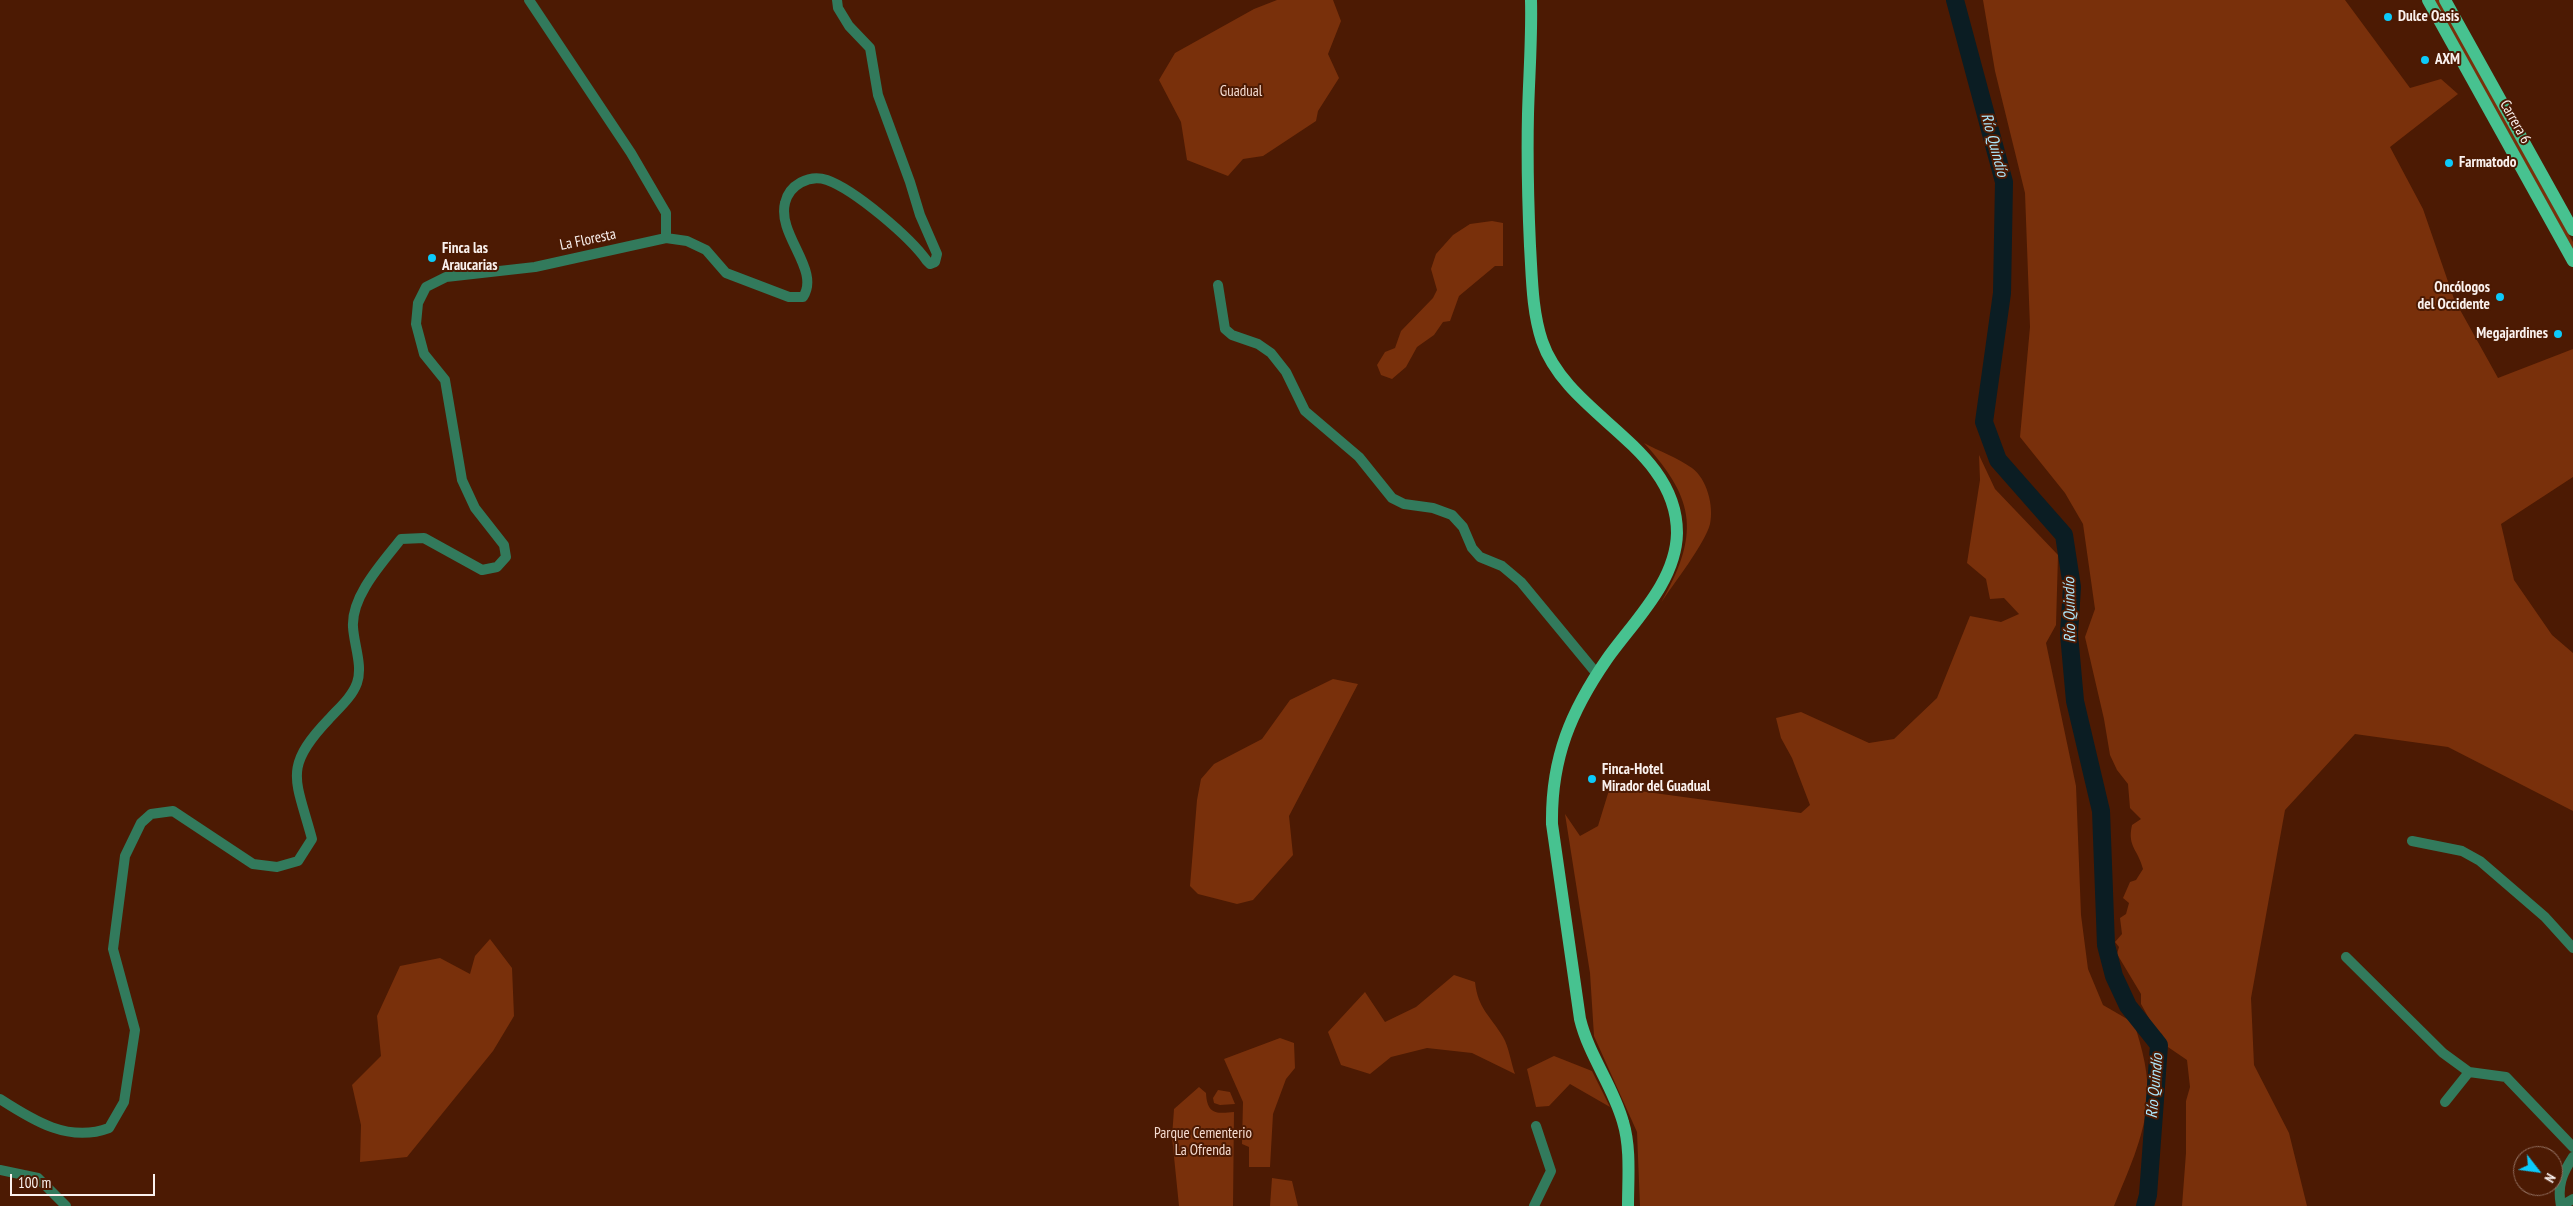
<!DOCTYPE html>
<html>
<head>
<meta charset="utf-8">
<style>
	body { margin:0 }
	#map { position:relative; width:2573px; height:1206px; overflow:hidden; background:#4c1a03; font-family:"PT Sans Narrow",sans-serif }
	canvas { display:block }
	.north { position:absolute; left:2513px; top:1146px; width:50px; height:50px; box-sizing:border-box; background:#4c1a03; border:1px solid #927061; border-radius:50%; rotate:120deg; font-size:14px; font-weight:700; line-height:20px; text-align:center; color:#faf1ee }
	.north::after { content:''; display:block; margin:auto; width:18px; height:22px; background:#0ccafa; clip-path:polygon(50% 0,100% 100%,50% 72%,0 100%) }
	.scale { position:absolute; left:10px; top:1174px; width:145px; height:22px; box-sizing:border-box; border:2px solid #faf1ee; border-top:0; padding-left:6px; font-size:15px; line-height:18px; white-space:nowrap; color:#faf1ee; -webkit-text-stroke:4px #4c1a03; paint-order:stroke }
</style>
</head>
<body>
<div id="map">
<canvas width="2573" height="1206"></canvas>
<div class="north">N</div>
<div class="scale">100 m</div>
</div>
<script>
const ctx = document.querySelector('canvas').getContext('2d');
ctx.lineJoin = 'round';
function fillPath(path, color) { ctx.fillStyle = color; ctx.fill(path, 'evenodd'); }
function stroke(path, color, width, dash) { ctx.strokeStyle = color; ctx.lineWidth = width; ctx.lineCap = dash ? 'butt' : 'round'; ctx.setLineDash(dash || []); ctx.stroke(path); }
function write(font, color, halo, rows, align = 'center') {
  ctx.font = font + ' "PT Sans Narrow",sans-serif'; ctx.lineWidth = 4; ctx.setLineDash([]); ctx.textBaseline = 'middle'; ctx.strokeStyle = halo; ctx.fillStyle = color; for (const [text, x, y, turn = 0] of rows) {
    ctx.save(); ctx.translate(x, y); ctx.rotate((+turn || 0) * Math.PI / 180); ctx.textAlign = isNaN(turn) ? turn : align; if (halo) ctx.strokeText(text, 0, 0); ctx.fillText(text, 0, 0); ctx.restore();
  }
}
fillPath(new Path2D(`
	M1277,0H1333L1341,21L1328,54L1339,78L1318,111L1316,121L1263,156L1243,159L1228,176L1187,160L1181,122L1159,80L1175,53L1254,9Z
	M1983,0H2345L2410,88L2441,79L2458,94L2390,147L2423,209L2454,299L2498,378L2573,349V477L2501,524L2514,580L2552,635L2573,653V811L2448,747L2355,734L2285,810L2251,998L2254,1065L2289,1133L2307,1206H2182L2186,1153V1101L2190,1087L2187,1060L2165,1045L2162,1034L2156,1031L2141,1004V994L2117,954L2119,947L2115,942L2122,934L2120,918L2126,914L2129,903L2123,898L2130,882L2136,880L2143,869C2138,849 2127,847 2132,825L2141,819L2130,808L2128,784L2117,770L2110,755L2104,719L2085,637L2095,609L2083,524L2065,493L2020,437L2030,327L2025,193L1995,71Z
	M2434,0H2439L2573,242V249Z
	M1492,221L1503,223V266H1495L1459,296L1450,321L1443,322L1434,335L1417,347L1406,367L1392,379L1381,375L1377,365L1385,352L1395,348L1401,331L1433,298L1437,290L1431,269L1436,254L1453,235L1470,224Z
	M1644,443C1659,451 1678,458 1692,468C1707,479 1714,506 1710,524C1705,544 1673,584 1661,603C1699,535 1697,501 1644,443Z
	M1979,455L1995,489L2058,555L2056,625L2046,643L2076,786L2081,915L2088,969L2103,1005L2134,1023C2142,1048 2150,1076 2147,1103C2144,1138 2127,1174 2114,1206H1640L1637,1132L1594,1036L1590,973L1565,814L1580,836L1598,826L1610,787L1801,813L1810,805L1792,758L1781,738L1776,718L1801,712L1869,743L1894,739L1937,698L1970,616L2001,622L2019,614L2004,598L1990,599L1986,579L1967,563L1980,480Z
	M1333,679L1358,684L1289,816L1293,855L1253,900L1237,904L1198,894L1190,886L1197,800L1201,779L1214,764L1262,739L1290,700Z
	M490,939L512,968L514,1016L493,1051L407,1157L360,1162L361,1125L352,1085L381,1056L377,1016L400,966L440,958L470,974L475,956Z
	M1454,975L1475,982C1478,1009 1490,1015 1503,1037C1509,1047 1511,1063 1515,1074L1472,1053L1427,1048L1391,1057L1370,1074L1341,1065L1328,1032L1365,992L1385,1022L1416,1007Z
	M1280,1038L1294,1043L1295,1068L1286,1079L1273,1114L1270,1167H1249V1147L1242,1144L1243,1102L1224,1059Z
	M1554,1056L1592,1071L1610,1107L1570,1084L1549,1106L1536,1107L1527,1069Z
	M1199,1087L1206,1093C1207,1114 1216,1114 1234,1112L1233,1206H1179L1172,1137L1174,1109Z
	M1218,1090L1230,1092L1235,1104L1220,1105L1214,1103L1213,1098Z
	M1272,1178L1292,1181L1298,1206H1270Z`), '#79300b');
stroke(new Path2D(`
	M1955,0L2004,182L2002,293L1984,422L1998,460L2064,535L2072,587L2069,634L2075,701L2101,811L2106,945L2114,976L2128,1006L2159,1045L2148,1195L2145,1206`), '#0b1d23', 18);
stroke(new Path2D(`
	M529,0L631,153L666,213V238
	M1218,285L1225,329L1232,335L1258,344L1271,353L1286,372L1305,411L1359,457L1392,498L1404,504L1433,508L1452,515L1463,527L1472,548L1480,557L1502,566L1521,582L1597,674
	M2412,841L2462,851L2480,861L2545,917L2573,948
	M2346,957L2443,1053L2469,1072L2506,1077L2573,1147
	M0,1099C34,1121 69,1143 109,1128L124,1102L135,1030L113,949L125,856L141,823L151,814L173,811L253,864L277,867L298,861L312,839C296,779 282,768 329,719C339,708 352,697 357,683C363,666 354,645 353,627C351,596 383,562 401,539L424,538L482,570L497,567L506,557L504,545L475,508L462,480L445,380L424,354L416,324L418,303L426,287L446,277L535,267L666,238L687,241L706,250L726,273L789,297H803C821,270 777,235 785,203C789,185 809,174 827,180C855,190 910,237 927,261L930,264L935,262L937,254L920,215L910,182L878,95L870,48L849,26L838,8L837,0
	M2445,1102L2469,1072
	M0,1170L38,1178L66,1206
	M1534,1206L1551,1171L1536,1126
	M2561,1206C2557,1186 2562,1174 2573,1157
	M2561,1206L2573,1199`), '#327a5c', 10);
stroke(new Path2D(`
	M1531,0C1532,38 1529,76 1528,114C1527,158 1528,202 1530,246C1532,278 1532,311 1542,341C1568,417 1677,446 1677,533C1676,582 1634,621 1607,659C1571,711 1551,758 1552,824L1580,1019C1589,1056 1613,1086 1623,1122C1631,1148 1628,1179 1628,1206
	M2428,0L2573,261
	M2445,0L2573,230`), '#47c290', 12);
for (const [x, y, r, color] of [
	[2388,17,5,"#0ccafa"],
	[2425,60,5,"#0ccafa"],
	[2449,163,5,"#0ccafa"],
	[432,258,5,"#0ccafa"],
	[2500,297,5,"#0ccafa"],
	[2558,334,5,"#0ccafa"],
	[1592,779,5,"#0ccafa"]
]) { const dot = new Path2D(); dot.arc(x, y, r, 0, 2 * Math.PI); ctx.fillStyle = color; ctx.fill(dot); stroke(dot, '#4c1a03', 2); }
write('bold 15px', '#faf1ee', '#4c1a03', [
	["Dulce Oasis",2398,17],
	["AXM",2435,60],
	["Farmatodo",2459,163],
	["Finca las",442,249],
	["Araucarias",442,266],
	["Oncólogos",2490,288,"right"],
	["del Occidente",2490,305,"right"],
	["Megajardines",2548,334,"right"],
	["Finca-Hotel",1602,770],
	["Mirador del Guadual",1602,787]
], 'left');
write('15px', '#f5dbd0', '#4c1a03', [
	["Guadual",1241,92],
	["Parque Cementerio",1203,1134],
	["La Ofrenda",1203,1151]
]);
write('15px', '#faf1ee', '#4c1a03', [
	["Carrera 6",2515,122,61],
	["La Floresta",588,240,-12]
]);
write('italic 16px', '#ade7fc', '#4c1a03', [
	["Río Quindío",1994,145,75],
	["Río Quindío",2070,610,-91],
	["Río Quindío",2155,1086,-85]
]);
</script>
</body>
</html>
